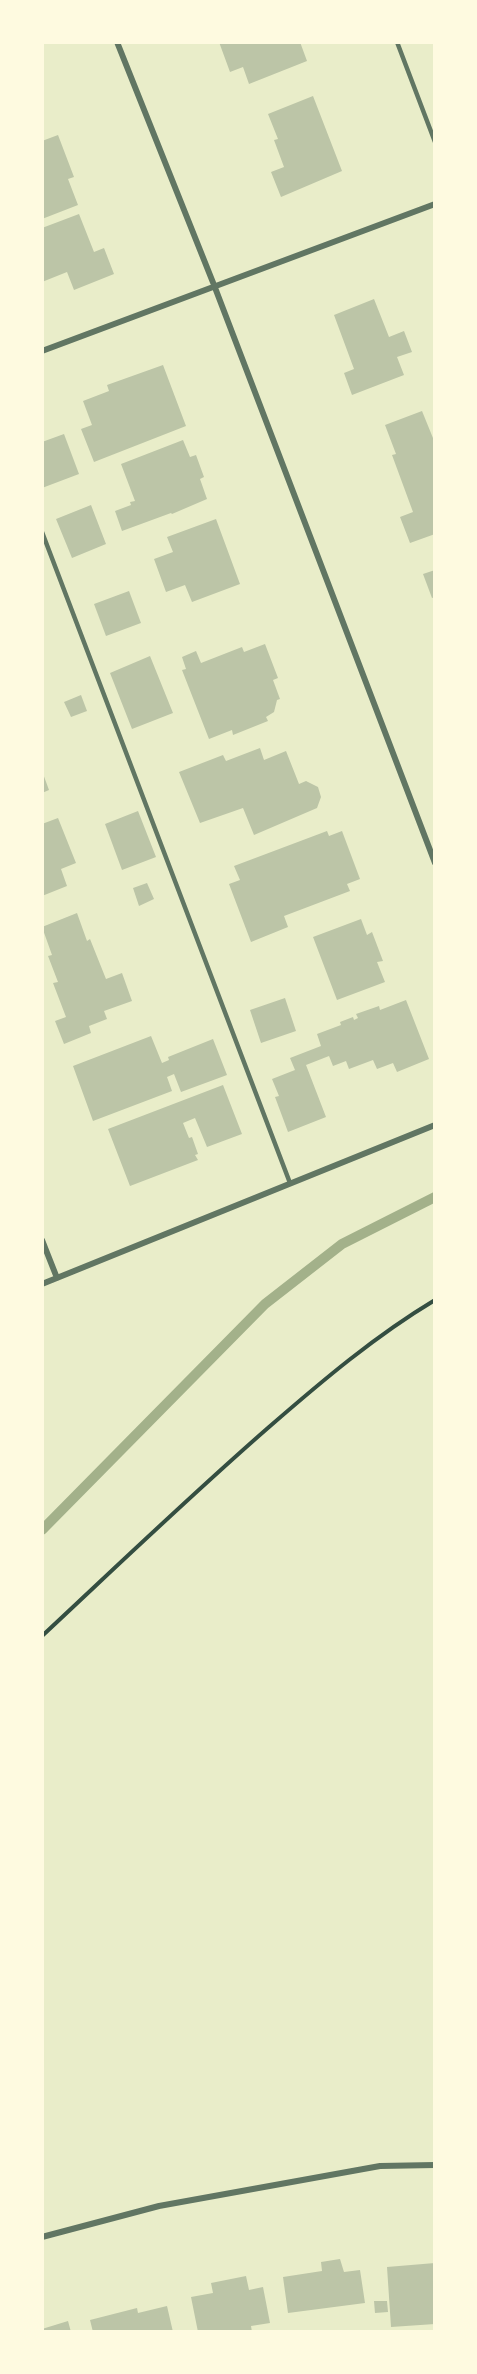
<!DOCTYPE html>
<html>
<head>
<meta charset="utf-8">
<style>
	body { margin:0 }
	#map { position:relative; width:477px; height:2374px; overflow:hidden; background:#e9edc9; font-family:Merriweather,serif }
	canvas { display:block }
	.frame { position:absolute; inset:0; border:44px solid #fefae0; pointer-events:none }
</style>
</head>
<body>
<div id="map">
<canvas width="477" height="2374"></canvas>
<div class="frame"></div>
</div>
<script>
const ctx = document.querySelector('canvas').getContext('2d');
ctx.lineJoin = 'round';
function stroke(path, color, width, dash) { ctx.strokeStyle = color; ctx.lineWidth = width; ctx.lineCap = dash ? 'butt' : 'round'; ctx.setLineDash(dash || []); ctx.stroke(path); }
function fillPath(path, color) { ctx.fillStyle = color; ctx.fill(path, 'evenodd'); }
stroke(new Path2D(`
	M42,1530L265,1304L342,1244L435,1197`), '#a3b18a', 10);
fillPath(new Path2D(`
	M219,42H300L307,61L249,84L243,67L230,72Z
	M313,96L342,171L281,197L271,172L284,167L274,140L278,139L268,114Z
	M58,135L74,177L68,179L78,205L42,219V141Z
	M79,214L94,252L104,248L114,274L74,290L67,272L42,282V228Z
	M374,299L389,337L404,331L412,352L397,357L404,375L352,395L344,373L354,369L334,315Z
	M163,365L186,426L94,462L81,429L92,425L83,401L109,391L107,385Z
	M422,411L435,443V534L410,543L400,517L413,512L392,455L396,454L385,425Z
	M64,434L79,474L42,488V442Z
	M183,440L190,457L196,455L204,477L200,479L207,499L172,514L171,513L122,531L115,511L131,505L130,502L135,501L121,464Z
	M91,505L106,544L72,558L56,519Z
	M216,519L240,584L192,602L185,585L166,592L154,559L173,552L167,537Z
	M435,570V597L432,598L423,574Z
	M129,591L141,623L106,636L94,604Z
	M265,644L278,678L273,680L280,699L277,700L274,712L266,717L268,721L233,735L232,730L209,739L182,670L186,669L182,657L196,651L201,663L242,647L244,652Z
	M150,656L173,713L132,729L110,673Z
	M81,695L87,711L71,717L64,702Z
	M260,748L264,760L286,751L299,784L306,781L318,787L321,797L317,808L254,835L243,808L200,823L179,772L223,755L226,761Z
	M42,771L49,790L42,793Z
	M138,811L156,857L122,870L105,824Z
	M58,818L76,863L61,869L67,886L42,896V824Z
	M327,831L329,836L342,831L360,879L347,884L350,891L284,916L288,927L251,942L229,884L240,880L234,866Z
	M147,883L154,899L139,906L133,888Z
	M77,913L87,941L90,939L106,979L122,973L132,1001L104,1011L107,1019L89,1026L91,1033L64,1044L55,1021L66,1017L53,983L58,982L48,956L52,955L42,927Z
	M361,919L367,935L372,932L383,961L377,962L385,982L337,1000L313,937Z
	M285,998L296,1031L261,1043L250,1010Z
	M406,1000L429,1059L397,1072L393,1063L377,1069L373,1060L349,1069L346,1061L333,1066L329,1056L306,1065L326,1117L288,1132L275,1097L279,1096L272,1079L295,1070L290,1058L321,1046L317,1034L341,1025L340,1022L353,1017L354,1020L358,1018L356,1014L379,1006L380,1010Z
	M151,1036L162,1063L169,1060L168,1057L213,1039L227,1075L181,1092L174,1074L167,1077L172,1091L93,1121L73,1066Z
	M223,1085L242,1134L207,1147L195,1118L183,1123L189,1138L192,1137L198,1154L195,1155L198,1160L130,1186L108,1129Z
	M340,2259L344,2272L360,2270L365,2303L288,2313L283,2277L322,2271L321,2262Z
	M435,2263V2324L391,2327L387,2267Z
	M246,2276L249,2290L263,2287L270,2323L251,2326L252,2332H198L191,2297L213,2293L211,2283Z
	M374,2301H387L388,2312L375,2313Z
	M167,2306L173,2332H93L90,2320L137,2308L138,2313Z
	M68,2321L71,2332H42V2329Z`), '#bcc5a7');
stroke(new Path2D(`
	M42,1636C117,1566 192,1494 269,1427C322,1381 375,1336 435,1300`), '#344e41', 4);
stroke(new Path2D(`
	M397,42L435,142
	M42,532L290,1183`), '#617663', 4.5);
stroke(new Path2D(`
	M117,42L214,285L435,863
	M42,351L435,204
	M42,1240L57,1278
	M42,1284L435,1125
	M42,2237L159,2206L380,2166L435,2165`), '#617663', 6);
</script>
</body>
</html>
